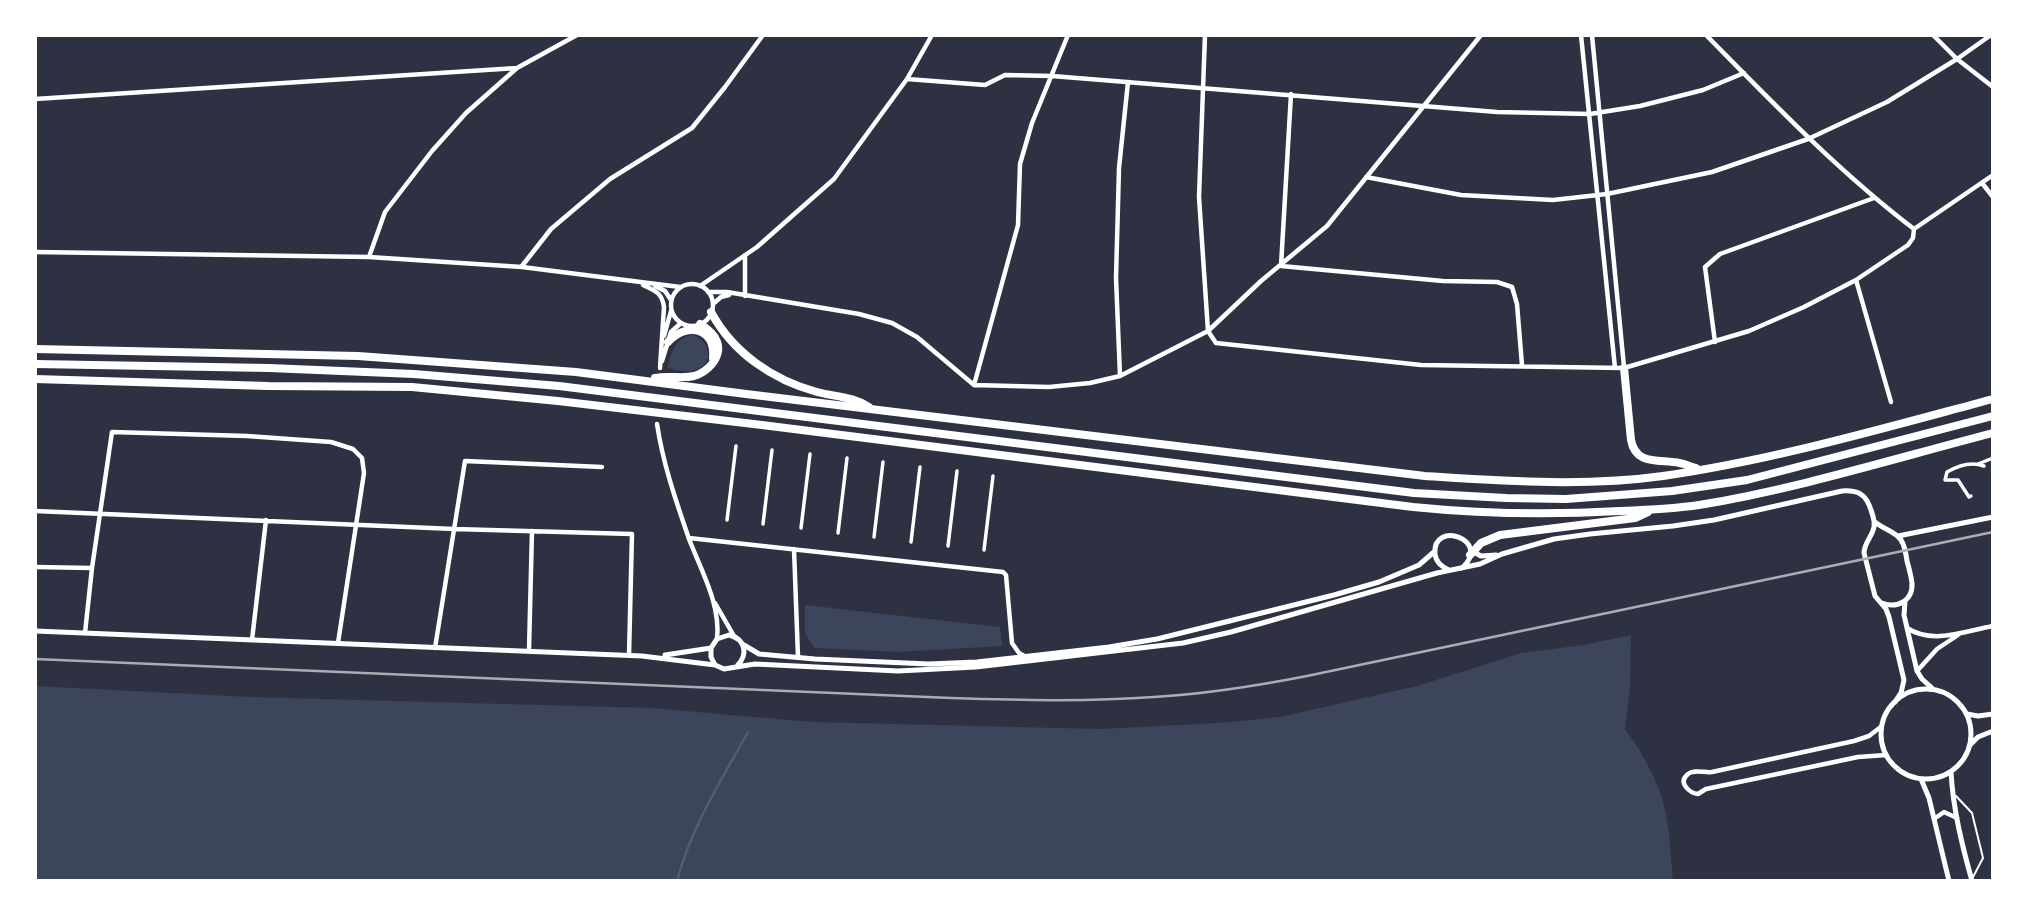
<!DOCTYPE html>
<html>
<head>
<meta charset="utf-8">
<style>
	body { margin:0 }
	#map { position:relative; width:2028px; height:916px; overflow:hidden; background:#2d3142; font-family:"Noto Sans",sans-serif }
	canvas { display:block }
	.frame { position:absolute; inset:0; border:37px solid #fff; pointer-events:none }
</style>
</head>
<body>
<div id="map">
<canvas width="2028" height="916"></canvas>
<div class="frame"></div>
</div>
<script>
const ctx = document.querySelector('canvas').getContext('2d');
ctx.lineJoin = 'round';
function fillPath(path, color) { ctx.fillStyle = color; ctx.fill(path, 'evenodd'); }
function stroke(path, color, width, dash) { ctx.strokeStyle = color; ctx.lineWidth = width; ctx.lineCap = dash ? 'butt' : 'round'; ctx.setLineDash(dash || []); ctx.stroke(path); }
fillPath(new Path2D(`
	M693,335C710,341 715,363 696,370C687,373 676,370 667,368C672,353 674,337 693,335Z
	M805,605L1000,627L1002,646L899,652L814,648L805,633Z
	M1631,635L1630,690L1625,729C1639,747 1652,771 1660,792C1669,817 1671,854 1673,881H35V686L250,697L651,708L813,722L1100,729L1219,723L1280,717L1417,686L1521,653L1584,645Z`), '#3c4559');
stroke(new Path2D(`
	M677,881C691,828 721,780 748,732`), '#4f5d75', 2.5);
stroke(new Path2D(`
	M1956,796L1972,813L1983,858L1972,879`), '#fff', 2);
stroke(new Path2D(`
	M1978,464L1993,458
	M1971,496L1969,497L1958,480H1945L1947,472C1959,465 1971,461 1984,466
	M727,520L736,446
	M763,524L772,450
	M801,528L810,454
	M838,533L847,458
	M874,537L883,462
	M911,542L920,467
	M948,546L957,471
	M984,550L993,476`), '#fff', 3.5);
stroke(new Path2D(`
	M1205,35L1199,197L1208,331L1216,343L1421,365L1624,368L1749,331L1804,307L1856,280L1908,245L1913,238L1914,229L1993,175
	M1581,35L1615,368
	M1592,35L1624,367
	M1706,35C1773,103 1838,171 1914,229
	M1933,35L1957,59L1993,87
	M907,79L985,85L1005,75L1052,76L1497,112L1590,114L1640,106L1703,90L1744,73
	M1291,94L1281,266L1443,281L1497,282L1512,287L1517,304L1522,365
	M35,99L517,68
	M1366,177L1461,195L1553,200L1607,194L1712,172L1808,139L1887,102L1957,59L1991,35
	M1982,183L1993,197
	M35,252L369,257L522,267L680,287
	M745,255V296
	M369,257L385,212L432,151L466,113L517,68L577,35
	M522,266L551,229L610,179L692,128L725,87L763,35
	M1856,280L1891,402
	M671 305a21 21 0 1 1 42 0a21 21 0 1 1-42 0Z
	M643,285C656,291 662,293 664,307L660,368
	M655,286L665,291L671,300
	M700,286L757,247L834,179L907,79L932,35
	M708,292H727L859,314L892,323L917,337L974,385
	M713,304L721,297L729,295
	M664,336L671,311
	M1715,342L1705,267L1720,254L1874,198
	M662,361L671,332L681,323
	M1120,376L1116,278L1119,168L1128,82
	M974,385L1049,387L1090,383L1120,376L1208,331L1261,281L1327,226L1481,35
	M974,385L1018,225L1020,164L1032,123L1068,35
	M657,424C663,464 676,501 689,539C701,570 721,605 717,639
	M35,511L454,529L632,534L629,655
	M689,538L1003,572L1006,575L1012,643L1019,653L1026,657
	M794,549L798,657
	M35,567L92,568
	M715,603L734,636
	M1907,628C1933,645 1965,631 1993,626
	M85,633L92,568L112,432L247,436L331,442L353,449L362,458L364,473L338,643
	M252,640L266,520
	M435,648L465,461L602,467
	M529,650L532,531
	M1917,671L1937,649L1958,635
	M1882,726L1869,736L1854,741L1712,772C1705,773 1694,769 1688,774C1677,783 1690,793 1698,794L1706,789L1858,757L1886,755
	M1934,819L1944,812L1957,818`), '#fff', 4.5);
stroke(new Path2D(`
	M1874,521C1882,529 1895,531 1901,540C1905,546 1906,554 1907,561C1909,568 1911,576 1912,583C1913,601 1897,609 1882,603
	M1898,536L1993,517
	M1472,551L1481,556L1496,555
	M1449,570C1442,567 1436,563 1435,554C1432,519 1493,540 1462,568
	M1905,601L1904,615L1917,671L1922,679L1932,688
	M35,631L642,656L715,665
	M744,645L759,654L815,659L929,664L977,662L1109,647L1157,639L1334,595L1379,582L1419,565L1435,551
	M665,655L711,648
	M737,666C749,654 745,639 729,635L717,639L711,648V657L715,665L724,669L755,664L898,671L976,667L1183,643L1231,632L1437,573L1480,564L1502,554L1554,539L1590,534L1673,526L1714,520L1842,491C1858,490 1866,494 1871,510C1873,516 1875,521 1874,527C1872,537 1864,543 1864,553L1875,596L1886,609L1889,617L1904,680L1901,693L1895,702
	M1881 734a45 45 0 1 1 90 0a45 45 0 1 1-90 0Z
	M1967,714L1978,716L1993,714
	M1970,745L1978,737L1993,731
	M1951,772C1953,809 1962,845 1972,881
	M1921,779L1929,798L1949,881`), '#fff', 5);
stroke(new Path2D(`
	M711,312C733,353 773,380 817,392C835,397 853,396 869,407
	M668,342C687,321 716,328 713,358
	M35,349L358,356L576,372L746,394L1425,476C1504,481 1584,487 1663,476C1774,460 1884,428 1993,399
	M35,364L269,368L414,374L559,386L1414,493L1506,498L1566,499L1672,491L1747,480L1993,416
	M1624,368L1631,440C1635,463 1655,460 1673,462C1680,462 1689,466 1696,468
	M655,378C669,375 681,379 694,376C701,374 707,370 712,364C725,347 716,334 700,324
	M35,379L268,386L412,387L558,401L762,425L1413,507C1482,514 1550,515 1620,511C1646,510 1673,509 1699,505C1797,489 1896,458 1993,433
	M1470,555L1481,543L1500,535L1635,518L1648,512`), '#fff', 8);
stroke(new Path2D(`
	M35,659L951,698C1018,700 1086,702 1154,697C1205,694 1256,686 1307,676L1993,532`), '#abadb3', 2.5);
</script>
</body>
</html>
